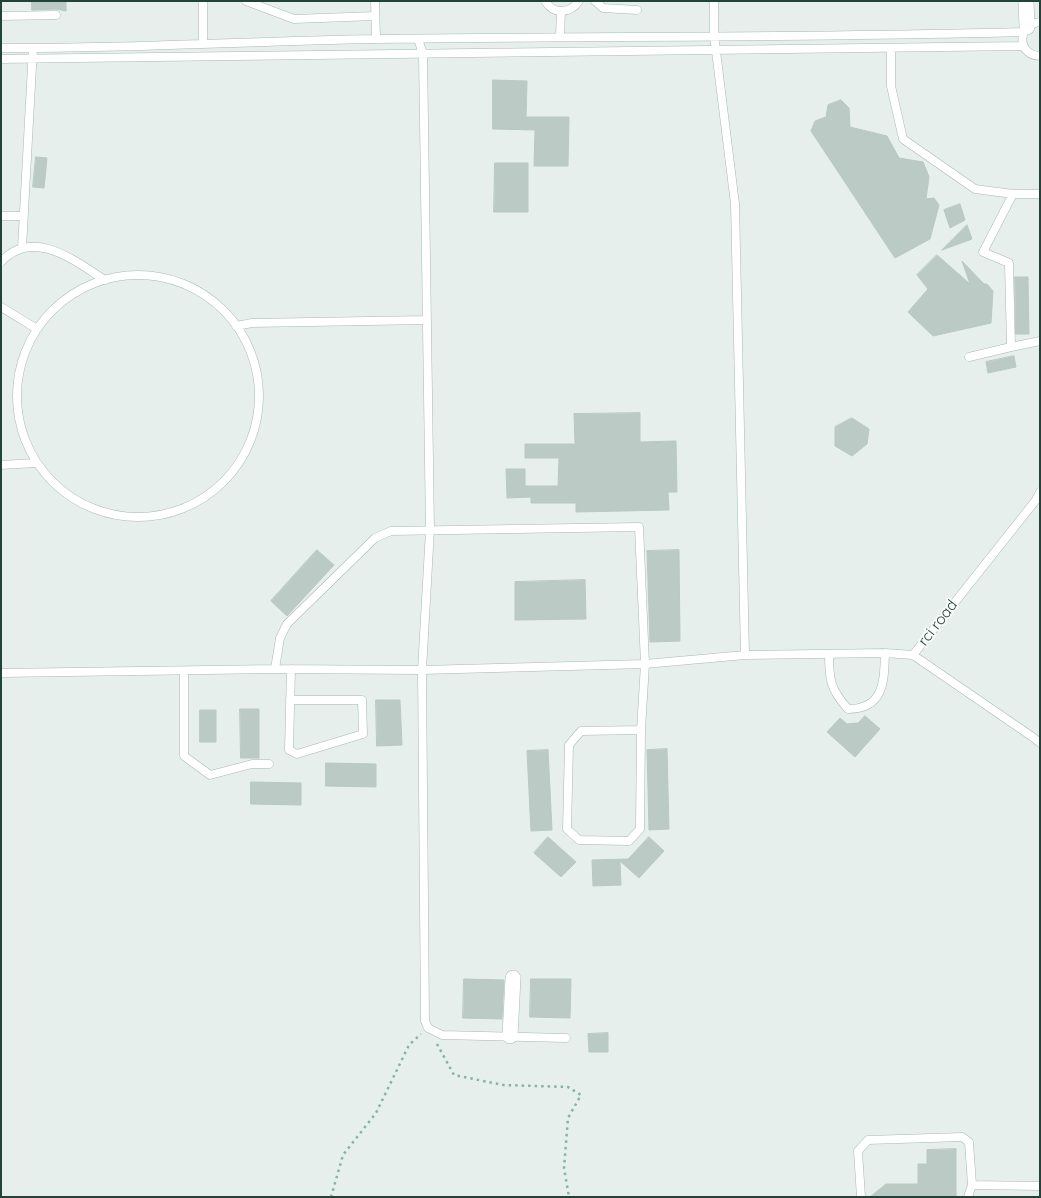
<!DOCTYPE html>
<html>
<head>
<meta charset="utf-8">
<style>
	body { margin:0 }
	#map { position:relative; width:1041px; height:1198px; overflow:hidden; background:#e6efeb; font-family:Quicksand,sans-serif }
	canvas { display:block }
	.frame { position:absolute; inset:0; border:2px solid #24423a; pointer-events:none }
</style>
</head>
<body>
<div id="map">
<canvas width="1041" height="1198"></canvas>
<div class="frame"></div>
</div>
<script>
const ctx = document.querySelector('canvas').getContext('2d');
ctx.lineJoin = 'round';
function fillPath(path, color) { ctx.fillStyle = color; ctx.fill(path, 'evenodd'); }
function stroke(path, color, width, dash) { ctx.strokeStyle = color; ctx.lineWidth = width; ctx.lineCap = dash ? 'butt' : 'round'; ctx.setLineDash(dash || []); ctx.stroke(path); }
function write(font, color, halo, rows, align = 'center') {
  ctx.font = font + ' Quicksand,sans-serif'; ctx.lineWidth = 4; ctx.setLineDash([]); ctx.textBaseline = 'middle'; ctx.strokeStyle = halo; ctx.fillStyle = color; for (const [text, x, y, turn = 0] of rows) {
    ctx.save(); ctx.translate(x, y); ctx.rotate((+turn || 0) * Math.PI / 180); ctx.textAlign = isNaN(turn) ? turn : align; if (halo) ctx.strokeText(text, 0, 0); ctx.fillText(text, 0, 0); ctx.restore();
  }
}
const building = new Path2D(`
	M32,1H66V11L56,9L32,10Z
	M493,80L527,81L526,117H569L568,166H534L535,130L493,129Z
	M841,100L849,108L850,127L887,136L899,158L923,162L929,177L926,199L934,198L939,205L930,239L895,258L811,131L815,121L826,117L828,105Z
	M36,157L47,158L44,188L33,187Z
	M495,163H528V212H494Z
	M960,204L965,220L950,228L944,210Z
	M967,225L972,239L942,250Z
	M937,255L970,284L962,261L984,284H987L993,291L991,323L933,336L908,312L928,289L917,275Z
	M1015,277H1028L1029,334H1016Z
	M1014,356L1016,367L988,373L986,362Z
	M640,413V442L676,441L677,492H668L669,510L576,512V503H531V497L507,498L506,469H525V486H558L559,458H525V444H575L574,414Z
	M852,418L869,429L867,444L852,456L835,446V427Z
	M317,550L334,565L287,616L271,601Z
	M679,550L680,641L650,642L647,551Z
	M585,580L586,619L515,620V582Z
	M376,700H400L402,745L377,746Z
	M240,709H259V758H241Z
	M200,710H216V742H200Z
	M865,716L880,729L855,757L827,732L840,718L847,724L858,723Z
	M667,749L669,829L649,830L647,750Z
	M548,750L552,830L531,831L527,751Z
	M326,763L376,764V787L326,786Z
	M251,782L301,783V805L251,804Z
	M548,837L576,862L561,877L534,853Z
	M649,837L664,851L639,878L620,861L621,885L593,886L592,860L628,859Z
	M464,979L504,980L502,1019L463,1018Z
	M531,979H571L570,1018L530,1017Z
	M608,1033V1052H589L588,1034Z
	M956,1149V1197H870L886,1184H918V1164H927V1150Z`);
fillPath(building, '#bbcac4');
stroke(building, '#b8c9c2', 1);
const lane = new Path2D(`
	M246,1L294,19L375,16
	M375,1L376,39
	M545,1C554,15 570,14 579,1
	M595,1L603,8L637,10
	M714,1V35L735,204L745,655
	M1,16L56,15
	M1040,22C1017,24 1016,55 1040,56
	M560,37L561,11
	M418,39L423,54L430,530L422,670L425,1021L428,1028L442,1035L566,1038
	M203,44V1
	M1,48C126,49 251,41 376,39C592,36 808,38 1023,32
	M891,49V86L903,139L975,189L1013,194H1040
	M1,59L1023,46
	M1,216H22
	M22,248L33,48
	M1,262C33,227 75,261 105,280
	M17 396a121 121 0 1 1 242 0a121 121 0 1 1-242 0Z
	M1,307L37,329
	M236,326L252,323L426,320
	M1011,347L1040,341
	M969,357L1011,347L1009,263L983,252L1013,194
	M1,465L36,463
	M829,654C829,679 830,689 848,709C884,709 884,682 885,653
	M913,655L1036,500L1040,492
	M275,669L280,638L287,624L375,538L391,531L639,527L645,664L641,730L640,829L629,841L579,840L567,829L569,745L581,731L641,730
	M184,671V756L210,775L252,764H269
	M1,673L275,669L422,670L645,664L745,655L885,653L913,655L1034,738L1040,743
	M290,700H362L363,734L297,754L289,750L291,669
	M861,1197L858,1151L868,1140L962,1137L969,1142L972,1185
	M968,1197L972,1185L1040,1186`);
const street = new Path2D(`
	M510,1036L513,978`);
const secondary = new Path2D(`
	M1026,1L1027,27`);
stroke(lane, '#a8b8b2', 9);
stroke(street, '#a8b8b2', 16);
stroke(secondary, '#a4bbb3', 16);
stroke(new Path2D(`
	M437,1044L454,1075L503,1085L568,1087L581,1095L568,1118L564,1168L569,1197
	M331,1197L343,1155L376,1113L409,1045L421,1034`), '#86b3a5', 2.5, [2.5, 4]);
stroke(lane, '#fff', 8);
stroke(street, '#fff', 15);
stroke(secondary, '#fff', 15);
write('15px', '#24423a', '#f7fbf9', [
	["rci road",938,623,-52]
]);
</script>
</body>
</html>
